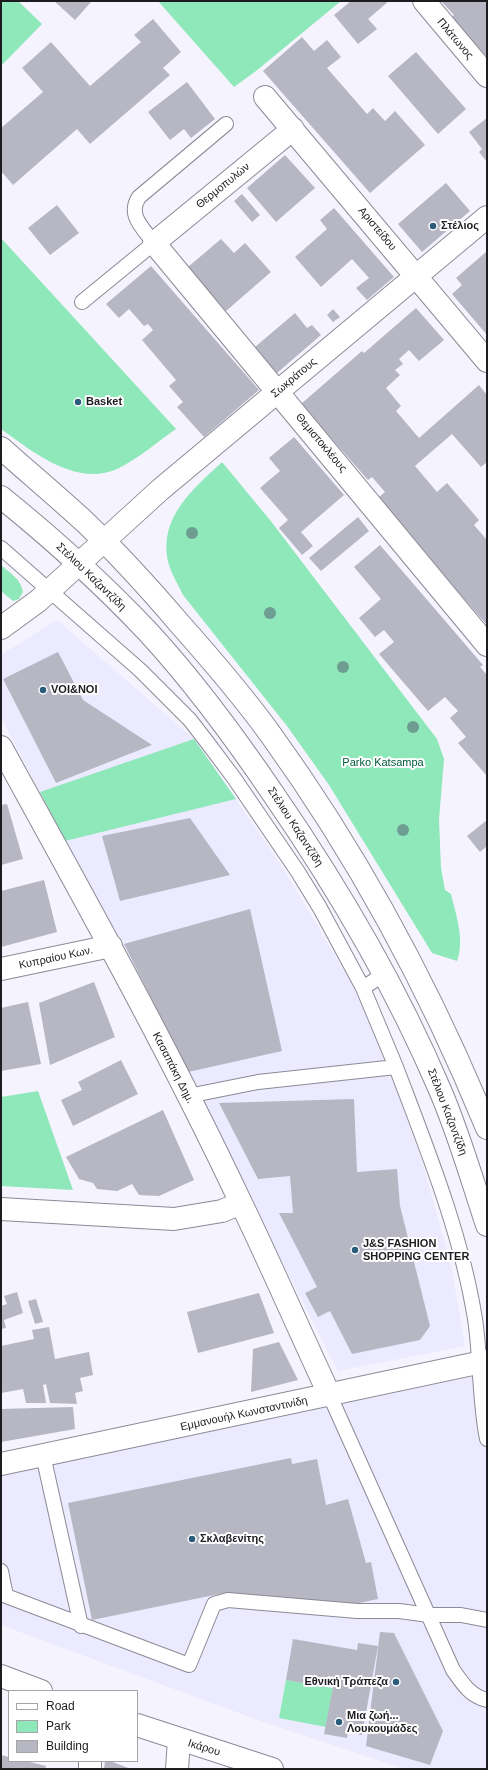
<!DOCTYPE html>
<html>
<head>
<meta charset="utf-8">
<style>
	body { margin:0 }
	#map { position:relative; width:488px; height:1770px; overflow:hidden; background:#f4f3fe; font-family:Arial,sans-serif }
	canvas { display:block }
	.frame { position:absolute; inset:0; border:2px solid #1d1c21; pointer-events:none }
	.legend { position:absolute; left:8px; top:1690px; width:130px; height:72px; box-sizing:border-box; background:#fff; border:1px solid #a5a4a6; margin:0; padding:5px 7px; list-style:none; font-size:12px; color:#1d1c21 }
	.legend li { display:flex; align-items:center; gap:8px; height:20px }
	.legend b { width:20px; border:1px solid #a5a4a6 }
</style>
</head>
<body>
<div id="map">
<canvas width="488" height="1770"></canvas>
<div class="frame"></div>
<ul class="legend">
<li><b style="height:5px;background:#fff"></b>Road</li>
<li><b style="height:11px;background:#8fe8b9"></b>Park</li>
<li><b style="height:11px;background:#b6b7c3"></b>Building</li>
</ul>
</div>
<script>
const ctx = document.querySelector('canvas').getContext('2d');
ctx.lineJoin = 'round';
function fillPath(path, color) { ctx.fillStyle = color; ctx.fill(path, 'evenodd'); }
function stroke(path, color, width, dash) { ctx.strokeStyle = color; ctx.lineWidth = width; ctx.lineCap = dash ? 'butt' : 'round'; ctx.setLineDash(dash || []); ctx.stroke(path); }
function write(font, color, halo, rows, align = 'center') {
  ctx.font = font + ' Arial,sans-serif'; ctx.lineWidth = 4; ctx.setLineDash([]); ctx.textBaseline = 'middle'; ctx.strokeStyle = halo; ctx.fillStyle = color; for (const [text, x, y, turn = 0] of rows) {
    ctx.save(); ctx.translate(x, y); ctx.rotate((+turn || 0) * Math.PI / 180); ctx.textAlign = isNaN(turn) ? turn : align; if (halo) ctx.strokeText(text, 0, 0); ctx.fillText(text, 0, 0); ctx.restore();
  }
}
fillPath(new Path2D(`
	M57,620L194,739L279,862L348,977L375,1029L422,1161L451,1265L465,1346L338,1371L1,717V655Z
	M487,1374V1769H405L258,1720L1,1625V1473Z`), '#eceafe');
fillPath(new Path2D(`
	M1,1H18L42,24L1,66Z
	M158,1H341L256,71L234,87Z
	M1,238L176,429C157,442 138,459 117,469C76,487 33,452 1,429Z
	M222,462L270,520L437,739L444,759L439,820L441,868L445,890L451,894C456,915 465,940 457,961L432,953L329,785L287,726L183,595C179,586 172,575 169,565C157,519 192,490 222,462Z
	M1,565C10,573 21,579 23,592L19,599L13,601L1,591Z
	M194,739L236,799L65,841L40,792Z
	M38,1091L73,1190L1,1186V1097Z
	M286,1680L333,1688L326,1727L279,1718Z`), '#8fe8b9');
fillPath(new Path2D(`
	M54,1H92L75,20Z
	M351,1H389L368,19L377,29L358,44L334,15Z
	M441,1H487V57L451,18L454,15Z
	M153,19L181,52L163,68L170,75L90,144L77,129L13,185L1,171V128L43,92L22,68L51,42L90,86L141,42L134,35Z
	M302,37L314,51L327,40L341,57L327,68L367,114L373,108L385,121L395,111L425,145L370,193L263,71Z
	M416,52L466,109L438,134L388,76Z
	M187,82L215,119L191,138L184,129L170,140L148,112Z
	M487,118V162L479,152L482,149L469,132Z
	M285,155L315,188L276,222L247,188Z
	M446,183L470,211L422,252L398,224Z
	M242,194L260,215L252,222L234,201Z
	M57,205L79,233L50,255L28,228Z
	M334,208L394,277L367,300L356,288L369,278L352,259L321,287L295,257L327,229L320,220Z
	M221,239L234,253L245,243L271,272L226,311L188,267Z
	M487,251V335L452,294L462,285L456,278Z
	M151,266L259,390L204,437L177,407L183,402L169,386L176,380L142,340L153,330L148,324L144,326L129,309L119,318L106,304Z
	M416,308L444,340L419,361L409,350L399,359L403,364L395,370L400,375L386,388L401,406L396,411L419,438L479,385L487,395V462L481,467L452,434L415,466L437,492L447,483L479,520L474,525L487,540V625L377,499L385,492L372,477L368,480L301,404L362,351L364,353Z
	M333,309L340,317L333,322L327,315Z
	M295,313L307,328L312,325L321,335L277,373L255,347Z
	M294,437L344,495L301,532L313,546L302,555L279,528L288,520L260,488L280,471L269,458Z
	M358,517L369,531L321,571L309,558Z
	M380,545L483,665L480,667L487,675V776L458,743L466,737L450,718L458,711L445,697L428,711L379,654L394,642L384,630L375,637L359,618L381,599L354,567Z
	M58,652L83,700L152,745L56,783L3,679Z
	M7,804L23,859L1,865V805Z
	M190,818L230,875L120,901L102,836Z
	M487,820V846L480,852L467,836Z
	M44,880L57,932L1,947V891Z
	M250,909L282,1051L188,1072L124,944Z
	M94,982L115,1037L50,1065L39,1003Z
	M28,1002L41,1064L1,1071V1008Z
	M121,1060L138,1094L73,1126L61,1100L82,1090L78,1082Z
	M354,1099L357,1172L397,1169L400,1206L430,1326L420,1340L352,1354L330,1311L318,1317L305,1293L317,1287L279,1213H293L290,1176L258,1179L219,1103Z
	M163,1110L194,1180L159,1196L139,1195L132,1184L117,1191L97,1189L93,1183L79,1179L66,1157Z
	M17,1292L23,1313L4,1320L6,1328L1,1329V1306L7,1304L4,1296Z
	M259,1293L274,1333L198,1353L187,1312Z
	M36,1299L43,1322L35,1324L28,1301Z
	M49,1327L55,1359L89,1352L93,1375L80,1378L83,1391L75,1393L77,1404L50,1403L46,1384L43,1385L46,1403H26L23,1389L1,1393V1346L34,1339L32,1330Z
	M279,1342L298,1380L251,1392L253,1349Z
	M73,1407L75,1429L1,1442V1409Z
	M291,1458L292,1464L317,1459L326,1505L348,1499L366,1563L371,1562L378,1599L345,1606L224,1593L92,1620L68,1503Z
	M380,1632L394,1633L443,1731L430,1765L366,1746Z
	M293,1639L357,1650L358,1643L378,1646L362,1735L348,1732L347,1738L324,1734L335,1677L328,1676L326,1687L286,1680Z
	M1,1755L9,1757V1761H26L46,1766L45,1769H1Z
	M105,1761H110L131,1769H104Z`), '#b6b7c3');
const lane = new Path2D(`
	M82,302L154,243C143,228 127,215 139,197L226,124
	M1,548L140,670L190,720L207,742L234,778L298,872L320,908L363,988L396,1067
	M363,988L384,974
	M188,1096L258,1082L396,1067C427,1149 461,1232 475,1319C481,1359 479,1399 487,1439
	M330,1396L453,1670C463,1684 470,1696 487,1700
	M43,1455L81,1626
	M1,1571L6,1596L189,1665L214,1604L228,1600L357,1611H399L429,1615H461L487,1620`);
const street = new Path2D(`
	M424,1L487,76
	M265,97L487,361
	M293,129L154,243L487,645
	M1,628L38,601L161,489L487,217
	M1,747C84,898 168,1048 241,1203C272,1267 300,1332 330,1396
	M1,969L111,946
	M1,1209L174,1219L222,1211L241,1203
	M1,1464L487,1361
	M90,1769V1761
	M177,1769L179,1740`);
const primary = new Path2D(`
	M1,448C29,473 59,498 87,524C119,555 150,589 179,623C211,659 243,696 271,735C359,857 430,989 487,1128
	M1,497C53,539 103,584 149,633C195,683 236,739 274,795C338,888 396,987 440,1090C459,1134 472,1180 487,1225
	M1,1676L41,1691
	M137,1725L272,1769`);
stroke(lane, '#8b8a96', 16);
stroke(street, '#8b8a96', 24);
stroke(primary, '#8b8a96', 24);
stroke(lane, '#fff', 14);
stroke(street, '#fff', 22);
stroke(primary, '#fff', 22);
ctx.fillStyle = '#6e9e91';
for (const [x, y] of [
	[192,533],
	[270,613],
	[343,667],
	[413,727],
	[403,830]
]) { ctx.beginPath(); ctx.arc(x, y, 6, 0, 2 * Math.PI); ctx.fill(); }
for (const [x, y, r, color] of [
	[433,226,4,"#2c5c7b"],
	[78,402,4,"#2c5c7b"],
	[43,690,4,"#2c5c7b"],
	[355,1250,4,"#2c5c7b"],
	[192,1539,4,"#2c5c7b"],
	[396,1682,4,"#2c5c7b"],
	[339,1722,4,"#2c5c7b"]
]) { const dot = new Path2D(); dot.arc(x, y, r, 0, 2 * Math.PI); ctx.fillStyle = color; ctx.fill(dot); stroke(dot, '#fff', 1.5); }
write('11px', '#1d1c21', '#fff', [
	["Πλάτωνος",455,39,50],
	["Θερμοπυλών",223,186,-39],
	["Αριστείδου",377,229,50],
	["Σωκράτους",294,378,-40],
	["Θεμιστοκλέους",321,443,50],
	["Στέλιου Καζαντζίδη",91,577,44],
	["Στέλιου Καζαντζίδη",295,827,57],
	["Κυπραίου Κων.",56,958,-12],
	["Κασαπάκη Δημ.",173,1068,63],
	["Στέλιου Καζαντζίδη",447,1112,69],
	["Εμμανουήλ Κωνσταντινίδη",244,1414,-12],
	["Ικάρου",204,1748,17]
]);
write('bold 11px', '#1d1c21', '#fff', [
	["Στέλιος",441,226],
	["Basket",86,402],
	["VOI&NOI",51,690],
	["J&S FASHION",363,1244],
	["SHOPPING CENTER",363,1257],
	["Σκλαβενίτης",200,1539],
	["Εθνική Τράπεζα",388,1682,"right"],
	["Μια ζωή...",347,1716],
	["Λουκουμάδες",347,1729]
], 'left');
write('11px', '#005938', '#fff', [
	["Parko Katsampa",383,763]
]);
</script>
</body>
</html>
